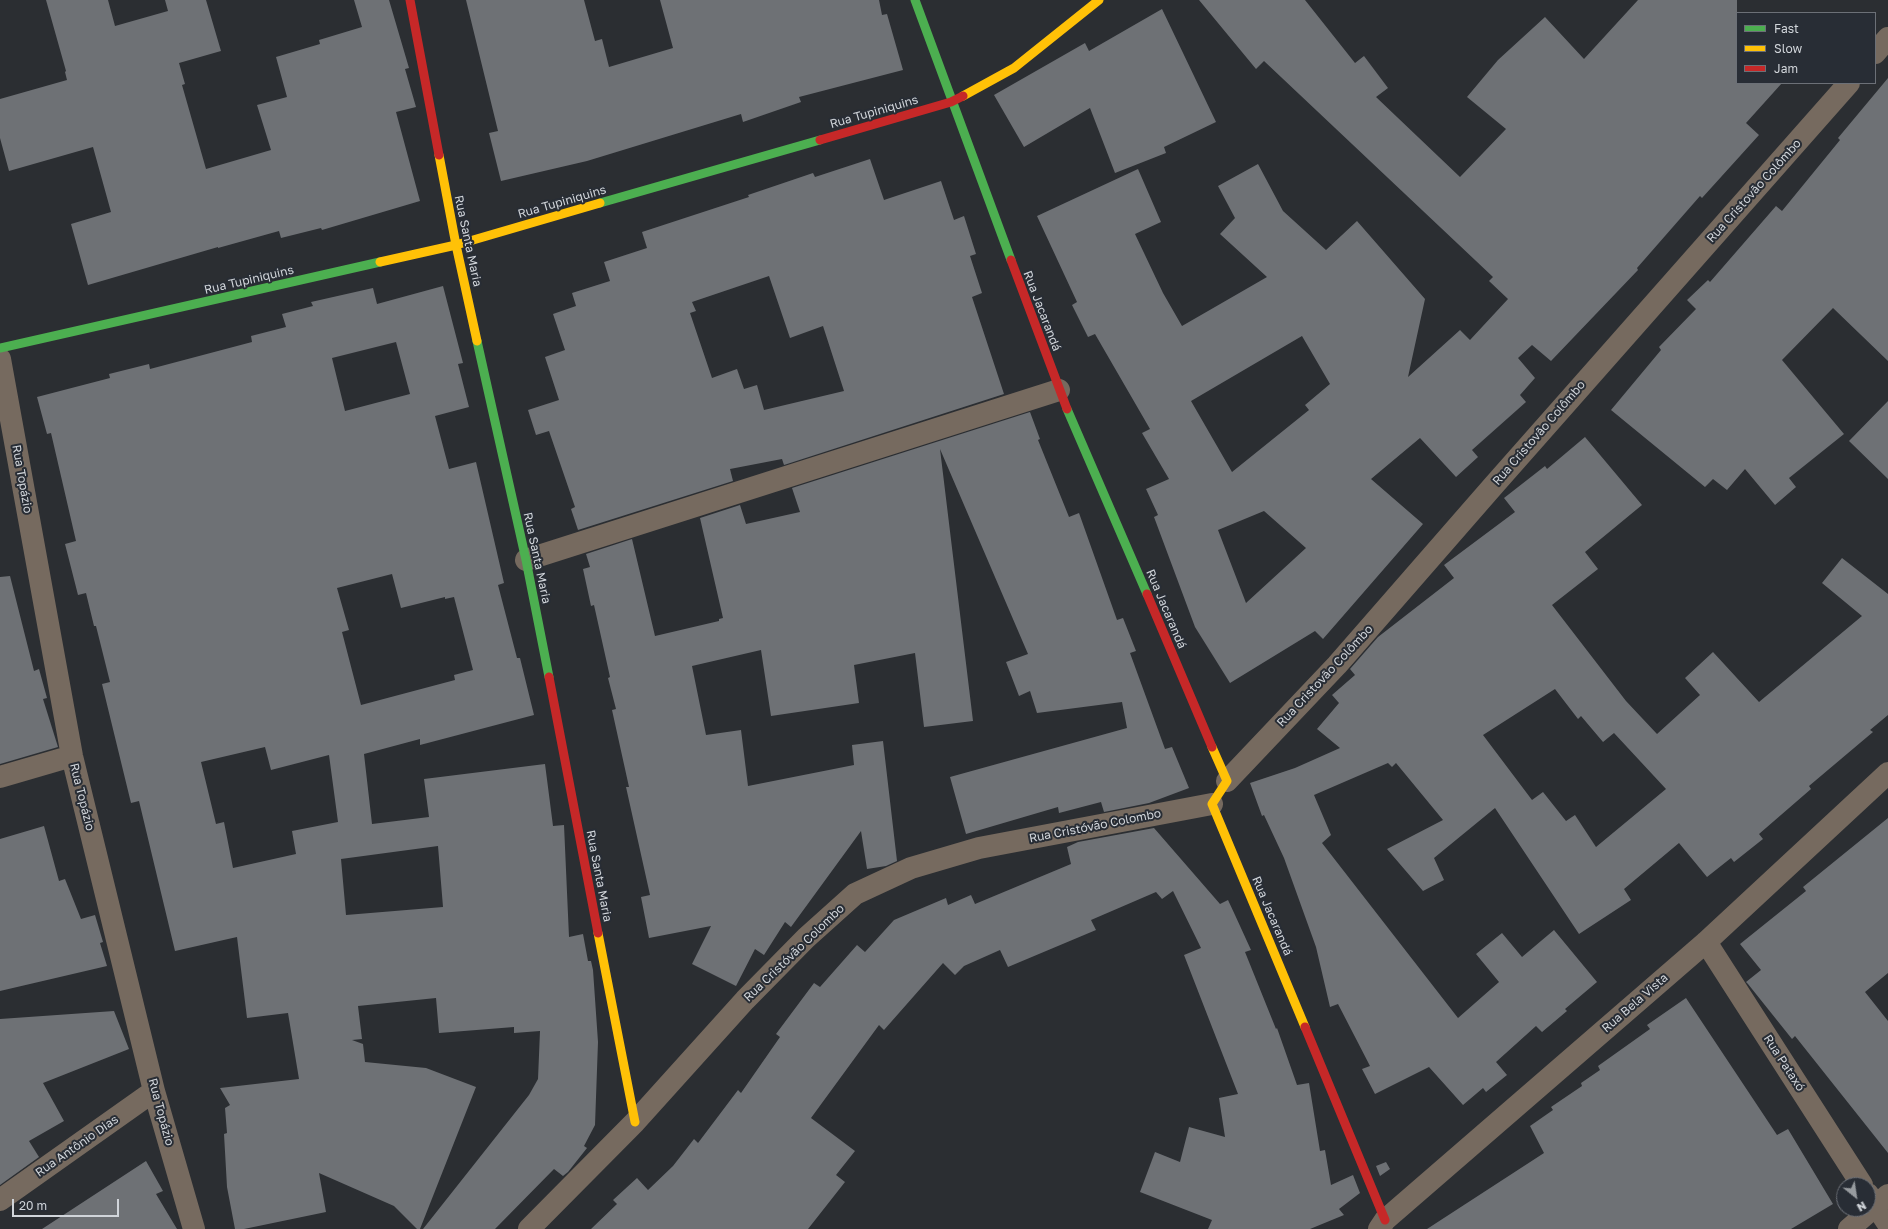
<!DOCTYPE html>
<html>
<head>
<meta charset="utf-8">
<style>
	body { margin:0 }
	#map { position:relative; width:1888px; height:1229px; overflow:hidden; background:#2b2e32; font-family:"Golos Text",sans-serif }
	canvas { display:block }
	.legend { position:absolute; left:1736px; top:12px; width:140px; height:72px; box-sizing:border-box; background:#282d35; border:1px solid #6c7077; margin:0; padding:5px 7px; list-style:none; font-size:12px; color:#d1d5da }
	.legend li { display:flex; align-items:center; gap:8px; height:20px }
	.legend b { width:20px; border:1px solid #6c7077 }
	.north { position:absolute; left:1836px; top:1177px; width:40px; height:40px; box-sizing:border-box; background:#282d35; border:1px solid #6c7077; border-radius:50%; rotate:150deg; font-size:11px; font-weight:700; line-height:16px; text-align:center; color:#d1d5da }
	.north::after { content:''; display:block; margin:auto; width:14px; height:18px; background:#979b9f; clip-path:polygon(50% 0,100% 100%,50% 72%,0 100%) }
	.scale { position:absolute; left:12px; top:1199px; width:107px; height:18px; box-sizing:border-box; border:2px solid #d1d5da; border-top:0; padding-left:5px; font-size:12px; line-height:14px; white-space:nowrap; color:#d1d5da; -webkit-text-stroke:3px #282d35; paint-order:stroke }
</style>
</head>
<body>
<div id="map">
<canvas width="1888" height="1229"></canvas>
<ul class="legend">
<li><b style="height:5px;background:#4caf50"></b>Fast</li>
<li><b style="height:5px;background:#ffc107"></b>Slow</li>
<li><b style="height:5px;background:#c62828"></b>Jam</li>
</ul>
<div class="north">N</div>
<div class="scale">20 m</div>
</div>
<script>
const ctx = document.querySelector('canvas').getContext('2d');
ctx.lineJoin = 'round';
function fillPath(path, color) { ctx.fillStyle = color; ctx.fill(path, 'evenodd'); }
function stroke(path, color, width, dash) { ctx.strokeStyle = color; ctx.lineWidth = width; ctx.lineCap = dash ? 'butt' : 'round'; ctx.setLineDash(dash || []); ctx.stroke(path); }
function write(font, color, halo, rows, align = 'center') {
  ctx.font = font + ' "Golos Text",sans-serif'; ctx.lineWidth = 4; ctx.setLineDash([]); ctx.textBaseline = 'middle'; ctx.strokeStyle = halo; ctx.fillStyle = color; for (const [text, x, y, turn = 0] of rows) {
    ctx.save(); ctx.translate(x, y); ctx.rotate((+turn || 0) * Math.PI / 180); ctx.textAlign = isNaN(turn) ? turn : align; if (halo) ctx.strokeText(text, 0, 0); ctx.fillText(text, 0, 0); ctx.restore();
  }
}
fillPath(new Path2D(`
	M46,0H108L115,26L168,11L165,0H206L221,51L179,63L185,84L182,85L206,169L271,150L257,105L287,97L276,57L320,44L319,40L362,27L354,0H389L409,68L405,69L416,107L396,112L420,201L322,230L321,228L281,238L279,231L218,248V247L88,285L71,224L111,212L93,147L9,171L0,138V99L67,80L65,72L66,71Z
	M466,0H584L595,41L602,39L609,67L673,48L660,0H879L882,15L887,14L903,70L799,97L801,102L743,122L741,114L587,161L501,181L489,133L498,131Z
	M1199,0H1305L1355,63L1364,56L1388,88L1376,97L1460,177L1506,129L1467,97L1498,60L1545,17L1584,59L1638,0H1737V83H1782L1746,123L1759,135L1702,198L1700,196L1637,268L1638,270L1551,361L1532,345L1518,358L1535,378L1520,395L1526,402L1472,450L1478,457L1456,477L1420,438L1371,479L1423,524L1323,639L1315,631L1230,683L1195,627L1154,517L1158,515L1146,489L1169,479L1142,433L1150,429L1095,334L1088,337L1072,305L1077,302L1037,216L1138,169L1161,222L1135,234L1163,293L1182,326L1267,277L1220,234L1235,218L1218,186L1258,164L1283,211L1326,250L1357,221L1425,299L1408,377L1460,330L1470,340L1508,299L1489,281L1493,277L1264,61L1256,69ZM1302,336L1330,384L1305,405L1309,410L1232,472L1191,401ZM1264,511L1306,548L1246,603L1218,530Z
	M1162,9L1216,122L1164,147L1166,153L1115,173L1090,108L1024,147L994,95L1085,43L1089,51Z
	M1888,78V361L1833,308L1782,360L1844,434L1789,478L1796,487L1775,505L1745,469L1727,490L1713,479L1705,487L1611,410L1661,350L1659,347L1696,309L1687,300L1708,280L1710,282L1776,206L1782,211L1840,140L1838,138Z
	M870,159L884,200L941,181L954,220L964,216L976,254L970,256L982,293L972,297L1004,394L784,465L782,459L730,469L733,481L578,530L571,509L575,507L549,431L536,435L528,410L559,400L545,357L565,350L553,314L576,306L572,293L610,281L604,262L647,248L642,232L749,197L748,195L813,173L815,177ZM769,276L790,338L823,326L844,391L764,410L757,385L744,389L737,369L712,378L690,313L696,311L692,302Z
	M443,286L463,363L458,364L469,407L435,416L449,469L476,462L504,583L498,585L517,658H520L534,715L420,745V739L364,754L372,824L429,817L424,779L545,764L553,826L564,825L569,937L583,934L588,961H591L593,970L598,1042L595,1125L584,1146L587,1148L568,1172L563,1176L554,1169L495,1229H423L529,1095L538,1079L540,1031L514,1033V1027L439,1033L436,998L358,1006L362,1039L352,1040L363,1044L365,1062L426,1068L476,1087L420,1229H417L394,1206L319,1173L326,1212L244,1229H235L227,1187L224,1134L227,1133L225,1108L230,1105L220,1088L299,1079L288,1013L247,1018L237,937L175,951L139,801L131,803L102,684L110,682L96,626H94L86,593L78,595L65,544L76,541L51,433L47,434L37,397L110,378L109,374L149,364L150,369L252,342L251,336L286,327L282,314L313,306L311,302L373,288L377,304ZM396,342L410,394L345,411L332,358ZM392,574L401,608L445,597V599L454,597L473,670L454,675L455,680L361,705L342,632L349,630L337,588ZM265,747L271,770L329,755L338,822L292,831L296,854L233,868L224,822L216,824L201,762ZM438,846L443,907L346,915L341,859Z
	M1888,401V479L1849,441Z
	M1030,412L1040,439L1038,440L1069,517L1079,513L1117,620L1123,618L1136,651L1130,653L1165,749L1172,747L1189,788L1149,803L1104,812L1101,802L1059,813L1058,807L966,834L950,777L1127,728L1122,702L1037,713L1030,691L1019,696L1006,662L1028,654L940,449L973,721L924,727L915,653L854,665L859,703L771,716L761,650L692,666L706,735L741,730L748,786L854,765L852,745L883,741L897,861L886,866L867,869L861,831L791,927L785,922L764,955L755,949L736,986L692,964L711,926L649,938L641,897L650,895L626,787H629L612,710L616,709L608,678L610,677L594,605L591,606L583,569L590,567L586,554L632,539L655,636L719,621V619L723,618L700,518L740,505L746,524L800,512L792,488Z
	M1585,437L1642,505L1585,552L1598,569L1552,605L1626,701L1657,734L1700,695L1685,678L1713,652L1759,702L1862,616L1822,583L1842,558L1888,594V715L1870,730L1873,732L1809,786L1811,789L1759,834L1763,839L1734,862L1731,858L1707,877L1679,843L1624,889L1631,900L1579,934L1495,808L1434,858L1444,880L1423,891L1387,849L1443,820L1396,763L1392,767L1388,763L1314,795L1331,835L1322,843L1458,1018L1499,982L1476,954L1502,933L1522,957L1554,930L1597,982L1565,1009L1567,1011L1542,1032L1536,1026L1496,1062L1507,1075L1486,1092L1483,1088L1463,1105L1429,1067L1375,1094L1362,1069L1370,1066L1338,1004L1330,1007L1316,947L1284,858L1264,815L1262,816L1250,783L1295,768L1340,748L1317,729L1339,703L1332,695L1355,675L1350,669L1378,637L1454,578L1444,565L1515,512L1504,498L1545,466L1547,469ZM1555,689L1578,719L1581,716L1603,742L1614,733L1666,789L1596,847L1575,815L1566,821L1543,792L1532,800L1483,735Z
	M10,576L34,671L39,669L47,698L43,699L58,747L0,764V577Z
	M1888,818V973L1865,992L1888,1021V1153L1795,1036L1792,1039L1748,984L1746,982L1761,970L1740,944L1806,891L1803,887Z
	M44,826L59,881L65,879L81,919L95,915L103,942L100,943L107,966L0,991V839Z
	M1154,828L1220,904L1228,900L1235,915L1251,950L1245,952L1276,1029L1277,1028L1297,1085L1309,1083L1320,1151L1325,1150L1331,1185L1353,1175L1360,1193L1339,1209L1344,1215L1310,1229H1208L1212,1220L1140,1192L1155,1152L1180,1162L1189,1127L1225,1137L1219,1098L1238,1094L1184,955L1201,948L1173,891L1162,899L1156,892L1091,920L1096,930L1008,967L1000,950L964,966L955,975L943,963L884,1030L879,1025L811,1118L855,1151L836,1175L845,1182L808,1229H591L617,1204L613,1200L637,1178L648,1190L673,1166L694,1139L698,1143L738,1090L741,1093L780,1037L776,1034L814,983L820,987L857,945L865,952L894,920L946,898L948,905L971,895L975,904L1071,864L1067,847L1078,842Z
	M1686,998L1777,1135L1788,1129L1833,1204L1791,1229H1427L1544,1153L1530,1126L1553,1110L1551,1107L1582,1086L1581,1083L1600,1070L1598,1066L1650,1029L1647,1025Z
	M114,1011L129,1049L43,1083L64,1121L29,1141L39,1157L0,1185V1019Z
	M146,1161L163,1191L156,1194L177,1229H42Z
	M1386,1162L1390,1169L1380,1176L1376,1166Z`), '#6e7175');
stroke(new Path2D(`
	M1875,53L1888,38
	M0,359L72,756L154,1091L194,1229
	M526,560L1059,390
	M0,777L72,756
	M1227,781L1337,665L1494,485L1849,83
	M1706,942L1862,1185
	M1868,1194L1888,1224
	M0,1200L154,1091
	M529,1229L635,1122L745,1000L806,938L855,894L911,868L979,848L1212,804
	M1379,1229L1385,1220L1706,942L1888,773
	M1849,1229L1888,1195`), '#766a5f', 22);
stroke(new Path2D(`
	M915,0L1011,260
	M600,203L820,140
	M477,341L526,560L549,677
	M0,348L380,262
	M1067,409L1147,594`), '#4caf50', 9);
stroke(new Path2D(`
	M963,96L1014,68L1099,0
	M439,155L456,245L477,341
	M380,262L456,245L600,203
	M1212,747L1227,781L1212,804L1305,1027
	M598,933L635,1122`), '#ffc107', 9);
stroke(new Path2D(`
	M410,0L439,155
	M820,140L951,102L963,96
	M1011,260L1067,409
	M1147,594L1212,747
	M549,677L598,933
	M1305,1027L1385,1220`), '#c62828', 9);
write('12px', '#d1d5da', '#282d35', [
	["Rua Tupiniquins",874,112,-16],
	["Rua Cristovão Colômbo",1754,191,-48],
	["Rua Tupiniquins",562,202,-16],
	["Rua Santa Maria",468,241,78],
	["Rua Tupiniquins",249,280,-13],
	["Rua Jacarandá",1042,311,69],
	["Rua Cristovão Colômbo",1539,433,-49],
	["Rua Topázio",22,479,80],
	["Rua Santa Maria",537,558,78],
	["Rua Jacarandá",1166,609,67],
	["Rua Cristovão Colômbo",1325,676,-47],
	["Rua Topázio",82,797,76],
	["Rua Cristóvão Colombo",1095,826,-11],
	["Rua Santa Maria",599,876,79],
	["Rua Jacarandá",1272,916,67],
	["Rua Cristóvão Colombo",794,953,-44],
	["Rua Bela Vista",1635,1003,-41],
	["Rua Pataxó",1784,1063,57],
	["Rua Topázio",161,1112,75],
	["Rua Antônio Dias",77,1146,-35]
]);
</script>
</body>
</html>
